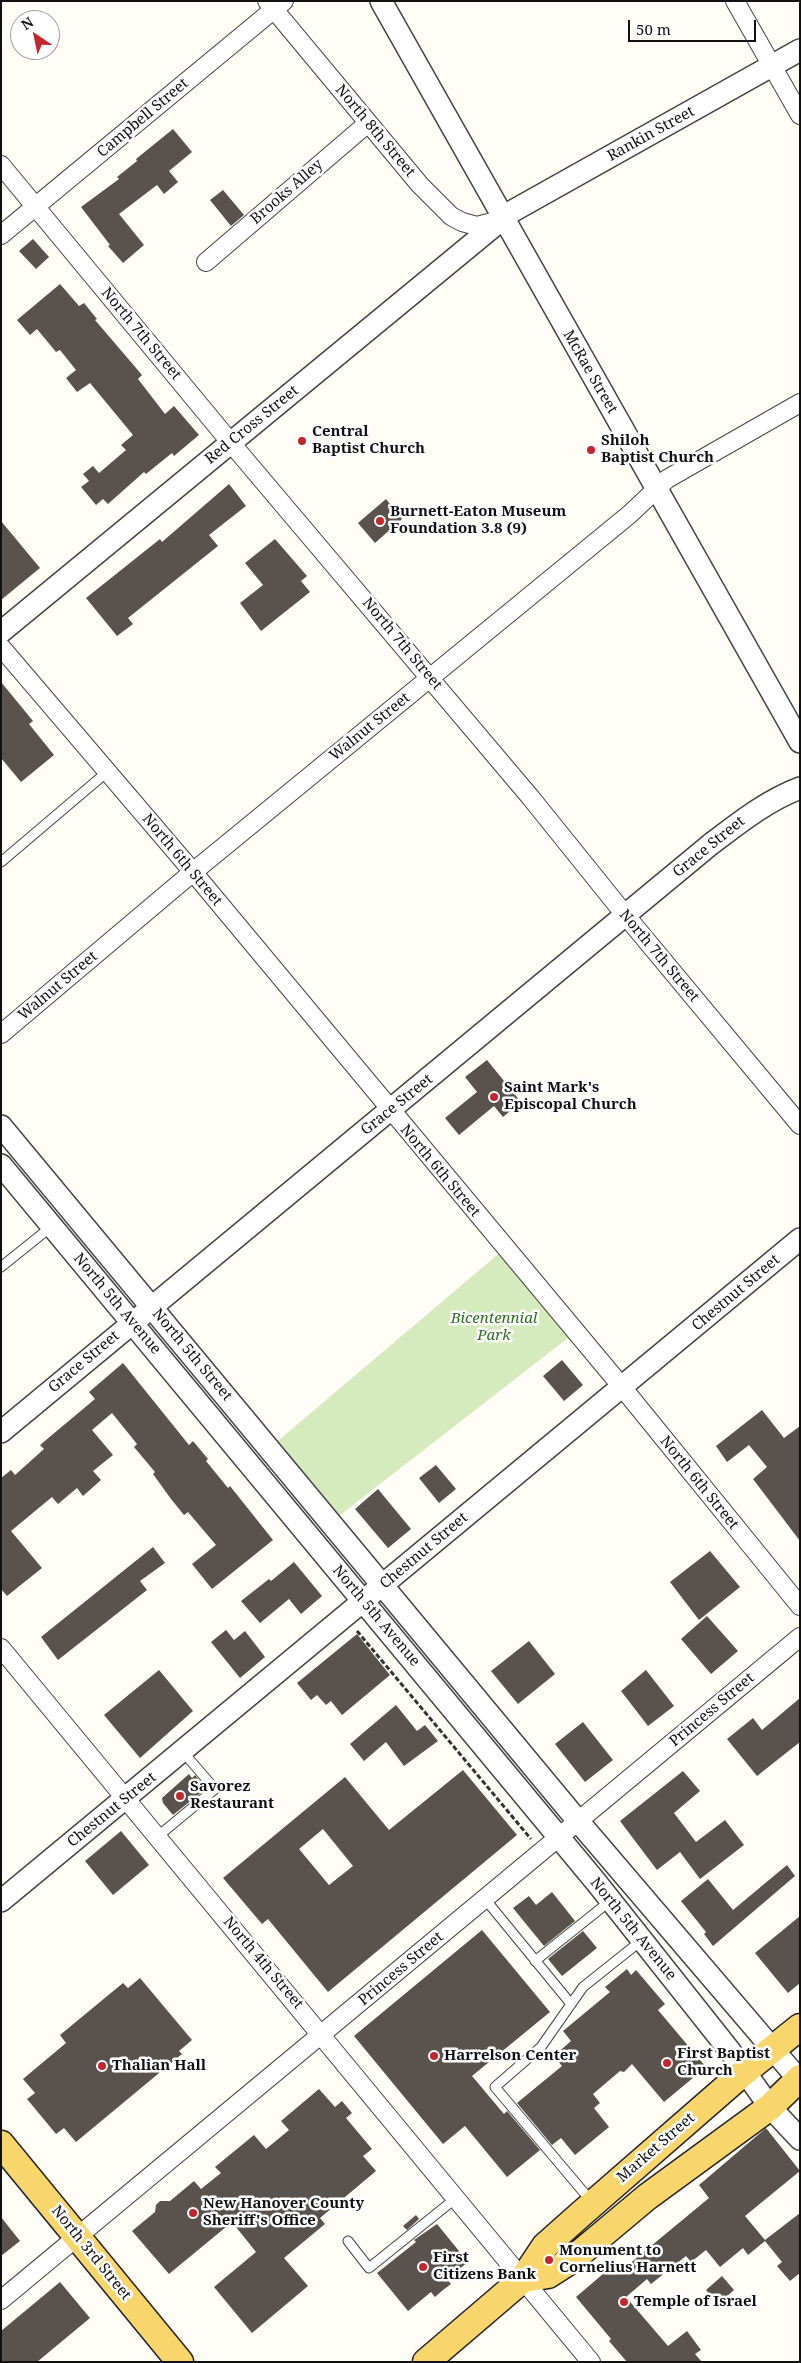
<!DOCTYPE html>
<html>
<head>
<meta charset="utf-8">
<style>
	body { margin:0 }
	#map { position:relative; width:801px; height:2363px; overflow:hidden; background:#fffdf5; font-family:"Noto Serif",serif }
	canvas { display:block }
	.frame { position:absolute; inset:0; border:2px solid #111; pointer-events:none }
	.north { position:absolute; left:10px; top:10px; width:50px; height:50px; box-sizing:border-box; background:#fff; border:1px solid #a0a0a0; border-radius:50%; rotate:326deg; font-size:14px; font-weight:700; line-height:20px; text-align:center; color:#111 }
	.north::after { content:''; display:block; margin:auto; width:18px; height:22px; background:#c4262e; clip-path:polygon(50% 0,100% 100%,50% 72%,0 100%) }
	.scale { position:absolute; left:628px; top:20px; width:128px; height:22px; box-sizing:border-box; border:2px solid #111; border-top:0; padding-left:6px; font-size:15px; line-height:18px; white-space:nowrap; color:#111; -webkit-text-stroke:4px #fff; paint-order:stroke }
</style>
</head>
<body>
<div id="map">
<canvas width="801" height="2363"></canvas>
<div class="frame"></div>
<div class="north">N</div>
<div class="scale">50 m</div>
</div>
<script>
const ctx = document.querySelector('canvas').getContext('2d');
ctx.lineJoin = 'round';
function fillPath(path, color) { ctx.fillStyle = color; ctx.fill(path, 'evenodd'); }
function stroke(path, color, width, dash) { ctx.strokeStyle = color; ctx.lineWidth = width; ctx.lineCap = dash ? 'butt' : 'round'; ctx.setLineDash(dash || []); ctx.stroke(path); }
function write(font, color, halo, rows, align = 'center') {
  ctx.font = font + ' "Noto Serif",serif'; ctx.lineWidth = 5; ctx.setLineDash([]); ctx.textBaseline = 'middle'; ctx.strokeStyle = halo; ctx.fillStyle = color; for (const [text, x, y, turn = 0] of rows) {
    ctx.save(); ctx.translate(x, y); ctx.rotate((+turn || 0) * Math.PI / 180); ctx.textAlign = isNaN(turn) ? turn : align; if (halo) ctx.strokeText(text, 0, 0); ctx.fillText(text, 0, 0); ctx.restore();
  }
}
fillPath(new Path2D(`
	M503,1250L573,1334L335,1519L273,1445Z`), '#d5ebbd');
fillPath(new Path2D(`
	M173,129L192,152L169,171L178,182L164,194L157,185L119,214L144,245L123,263L108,246L110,245L81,207L119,179L117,177L137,161L136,159Z
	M223,190L244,215L231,226L210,200Z
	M33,239L49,257L36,269L19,251Z
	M60,284L79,306L84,303L97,319L95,320L142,375L138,379L165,414L174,406L199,435L174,456L172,453L146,474L144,472L108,504L103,499L96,505L81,487L89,481L83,474L93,466L99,473L126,450L121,445L133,435L90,383L77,392L66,378L76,370L60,350L56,352L37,329L30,335L17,320Z
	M229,484L246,506L209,535L218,546L128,618L133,624L117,636L86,598L160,539L162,542Z
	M386,499L402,519L375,543L358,523Z
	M1,521L40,568L1,600Z
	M275,539L307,576L301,581L310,592L261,631L240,603L263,585L245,563Z
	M1,682L33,721L29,724L54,755L21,782L1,758Z
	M487,1060L521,1102L503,1117L494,1106L459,1135L445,1118L477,1092L465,1077Z
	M562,1360L583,1385L564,1401L543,1376Z
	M123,1363L189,1445L193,1441L208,1459L206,1461L228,1488L230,1486L273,1540L212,1589L192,1564L216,1545L188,1512L184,1515L171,1499L153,1474L155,1472L134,1447L137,1444L112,1413L92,1430L113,1455L93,1471L101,1480L83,1496L77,1488L58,1504L52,1497L11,1531L42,1568L7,1596L1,1589V1478L11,1470L15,1475L44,1449L40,1445L95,1399L89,1392Z
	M762,1410L784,1438L800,1426V1541L753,1479L767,1467L749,1445L727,1462L716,1446Z
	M436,1465L456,1489L439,1503L419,1478Z
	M378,1489L411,1529L388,1548L355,1509Z
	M153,1547L165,1563L140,1581L147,1590L58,1660L41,1637Z
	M710,1551L740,1587L699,1620L670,1582Z
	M294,1562L322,1596L301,1614L289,1599L260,1623L241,1601L269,1579L271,1581Z
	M707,1616L738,1651L711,1674L681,1639Z
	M226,1630L234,1640L245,1631L265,1657L240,1678L211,1642Z
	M357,1634L390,1675L342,1715L331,1701L326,1705L317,1695L311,1700L297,1683Z
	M529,1641L555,1674L518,1704L491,1671Z
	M159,1670L193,1711L140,1758L104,1715Z
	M646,1670L674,1706L648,1726L621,1691Z
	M800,1698V1742L757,1776L727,1739L753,1718L762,1730Z
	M396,1705L417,1731L425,1725L438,1741L404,1766L386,1742L364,1761L350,1744Z
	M583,1722L613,1760L585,1782L555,1744Z
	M463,1770L517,1835L328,1992L268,1919L262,1924L223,1878L345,1777L389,1830ZM323,1829L353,1866L329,1885L299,1849Z
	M683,1771L700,1791L674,1813L696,1842L725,1820L744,1845L700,1879L680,1852L657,1870L620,1821Z
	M189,1774L192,1778L195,1775L204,1786L201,1789L203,1791L173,1815L163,1803L162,1798Z
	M121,1831L149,1865L113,1895L85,1861Z
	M787,1865L795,1876L713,1946L704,1934L706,1932L681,1901L708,1879L733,1910Z
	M552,1892L575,1921L544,1946L513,1908L529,1896L536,1905Z
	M800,1916V1983L788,1993L755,1953Z
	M482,1930L550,2012L472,2076L504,2114L507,2111L540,2150L507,2177L465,2126L443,2144L354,2036Z
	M583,1931L597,1948L562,1976L548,1959Z
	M627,1969L631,1975L636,1970L665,2004L658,2010L706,2067L664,2102L632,2064L624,2072L620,2071L593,2094L600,2103L594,2108L609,2127L575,2155L561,2138L552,2145L517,2103L562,2066L554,2056L571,2041L563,2031L610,1992L605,1987Z
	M140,1978L192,2040L179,2051L182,2054L76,2142L64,2128L56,2134L27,2099L35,2093L23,2079L66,2043L60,2035L123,1983L128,1988Z
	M319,2089L335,2107L342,2101L352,2113L346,2118L372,2149L363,2156L376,2171L320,2218L325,2224L284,2258L308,2286L252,2333L214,2287L256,2252L232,2222L169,2274L132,2231L155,2212L156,2205L160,2201H170L194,2181L201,2189L221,2173L215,2167L254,2135L266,2149L289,2130L281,2121Z
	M766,2128L800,2171L745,2216L765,2240L800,2213V2273L790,2281L777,2266L782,2262L765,2241L748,2255L743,2248L720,2267L706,2250L691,2262L686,2256L651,2284L647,2279L626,2297L668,2346L687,2331L701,2350L695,2354L702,2362H627L609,2341L611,2339L576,2297L610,2268L616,2275L709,2198L699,2185Z
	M416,2215L419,2219L407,2230L403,2226Z
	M1,2217L20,2241L1,2256Z
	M437,2224L468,2262L447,2279L451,2284L443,2290L435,2297L431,2292L408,2311L377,2273L416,2242L414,2240Z
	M722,2276L734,2290L718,2304L706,2290Z
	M60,2282L90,2318L37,2362H1V2331Z`), '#5a524d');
const service = new Path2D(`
	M1,862L107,772
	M1,1267L52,1226
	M157,1837L215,1789L183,1752
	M485,1899L571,2004
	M535,1961L610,1901
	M591,2201L495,2087L541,2047L583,1987L642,1940
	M348,2241L369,2268L456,2198`);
const minor = new Path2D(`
	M267,1L420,185L451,216L462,222L477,226L500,220
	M735,1L800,115
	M1,165L231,443L531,798L626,916L800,1125
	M1,235L284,1
	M206,262L368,123
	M1,647L193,872L622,1387L800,1606
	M1,1034L193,872L630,514L667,479L800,403
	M1,1648L591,2362
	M1,2300L800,1637`);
const tertiary = new Path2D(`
	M381,1L800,742
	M1,632L511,212L800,50
	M1,1126L578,1821L800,2081
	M1,1165L596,1882L730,2051L770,2107L800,2139
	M1,1432L711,844C739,823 766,801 800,788
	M1,1901L800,1239`);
const primary = new Path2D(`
	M1,2144L180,2362
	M523,2279L548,2275L573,2259L647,2197L770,2107L800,2078
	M426,2362L523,2279L545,2246L581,2214L744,2072L800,2027`);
stroke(service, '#444', 11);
stroke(minor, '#444', 20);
stroke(tertiary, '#444', 24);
stroke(primary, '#222', 29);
stroke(new Path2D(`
	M357,1631L531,1839`), '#333', 3, [5, 2.5]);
stroke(service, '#fff', 9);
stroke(minor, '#fff', 18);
stroke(tertiary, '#fff', 21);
stroke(primary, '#f9d66b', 26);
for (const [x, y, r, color] of [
	[302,441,5,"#c4262e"],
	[591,450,5,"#c4262e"],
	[380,521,5,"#c4262e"],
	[494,1097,5,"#c4262e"],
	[180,1796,5,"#c4262e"],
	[434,2056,5,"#c4262e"],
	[667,2063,5,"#c4262e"],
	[102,2066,5,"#c4262e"],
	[193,2213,5,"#c4262e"],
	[549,2260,5,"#c4262e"],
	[423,2267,5,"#c4262e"],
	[624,2302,5,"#c4262e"]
]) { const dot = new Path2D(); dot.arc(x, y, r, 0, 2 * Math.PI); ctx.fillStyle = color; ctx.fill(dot); stroke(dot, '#fff', 2); }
write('15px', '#111', '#fff', [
	["Campbell Street",143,118,-40],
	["North 8th Street",375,131,50],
	["Rankin Street",651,134,-29],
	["Brooks Alley",287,192,-41],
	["North 7th Street",141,334,50],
	["McRae Street",590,372,60],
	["Red Cross Street",252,425,-39],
	["North 7th Street",402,644,50],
	["Walnut Street",370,727,-39],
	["Grace Street",709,847,-39],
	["North 6th Street",182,860,50],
	["North 7th Street",659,956,50],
	["Walnut Street",58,986,-40],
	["Grace Street",397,1105,-39],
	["North 6th Street",440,1171,50],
	["Chestnut Street",736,1293,-40],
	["North 5th Avenue",117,1304,50],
	["North 5th Street",192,1355,50],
	["Grace Street",84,1362,-40],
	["North 6th Street",699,1483,51],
	["Chestnut Street",424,1551,-40],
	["North 5th Avenue",376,1616,50],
	["Princess Street",712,1710,-40],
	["Chestnut Street",112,1810,-39],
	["North 5th Avenue",633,1929,51],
	["North 4th Street",263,1963,50],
	["Princess Street",401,1969,-40],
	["Market Street",656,2148,-41],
	["North 3rd Street",91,2253,51]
]);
write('bold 15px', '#111', '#fff', [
	["Central",312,432],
	["Baptist Church",312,449],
	["Shiloh",601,441],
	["Baptist Church",601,458],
	["Burnett-Eaton Museum",390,512],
	["Foundation 3.8 (9)",390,529],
	["Saint Mark's",504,1088],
	["Episcopal Church",504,1105],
	["Savorez",190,1787],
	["Restaurant",190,1804],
	["First Baptist",677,2054],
	["Church",677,2071],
	["Harrelson Center",444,2056],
	["Thalian Hall",112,2066],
	["New Hanover County",203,2204],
	["Sheriff's Office",203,2221],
	["Monument to",559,2251],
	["Cornelius Harnett",559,2268],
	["First",433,2258],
	["Citizens Bank",433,2275],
	["Temple of Israel",634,2302]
], 'left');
write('italic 15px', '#2f6b1f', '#fff', [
	["Bicentennial",494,1319],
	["Park",494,1336]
]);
</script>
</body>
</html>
